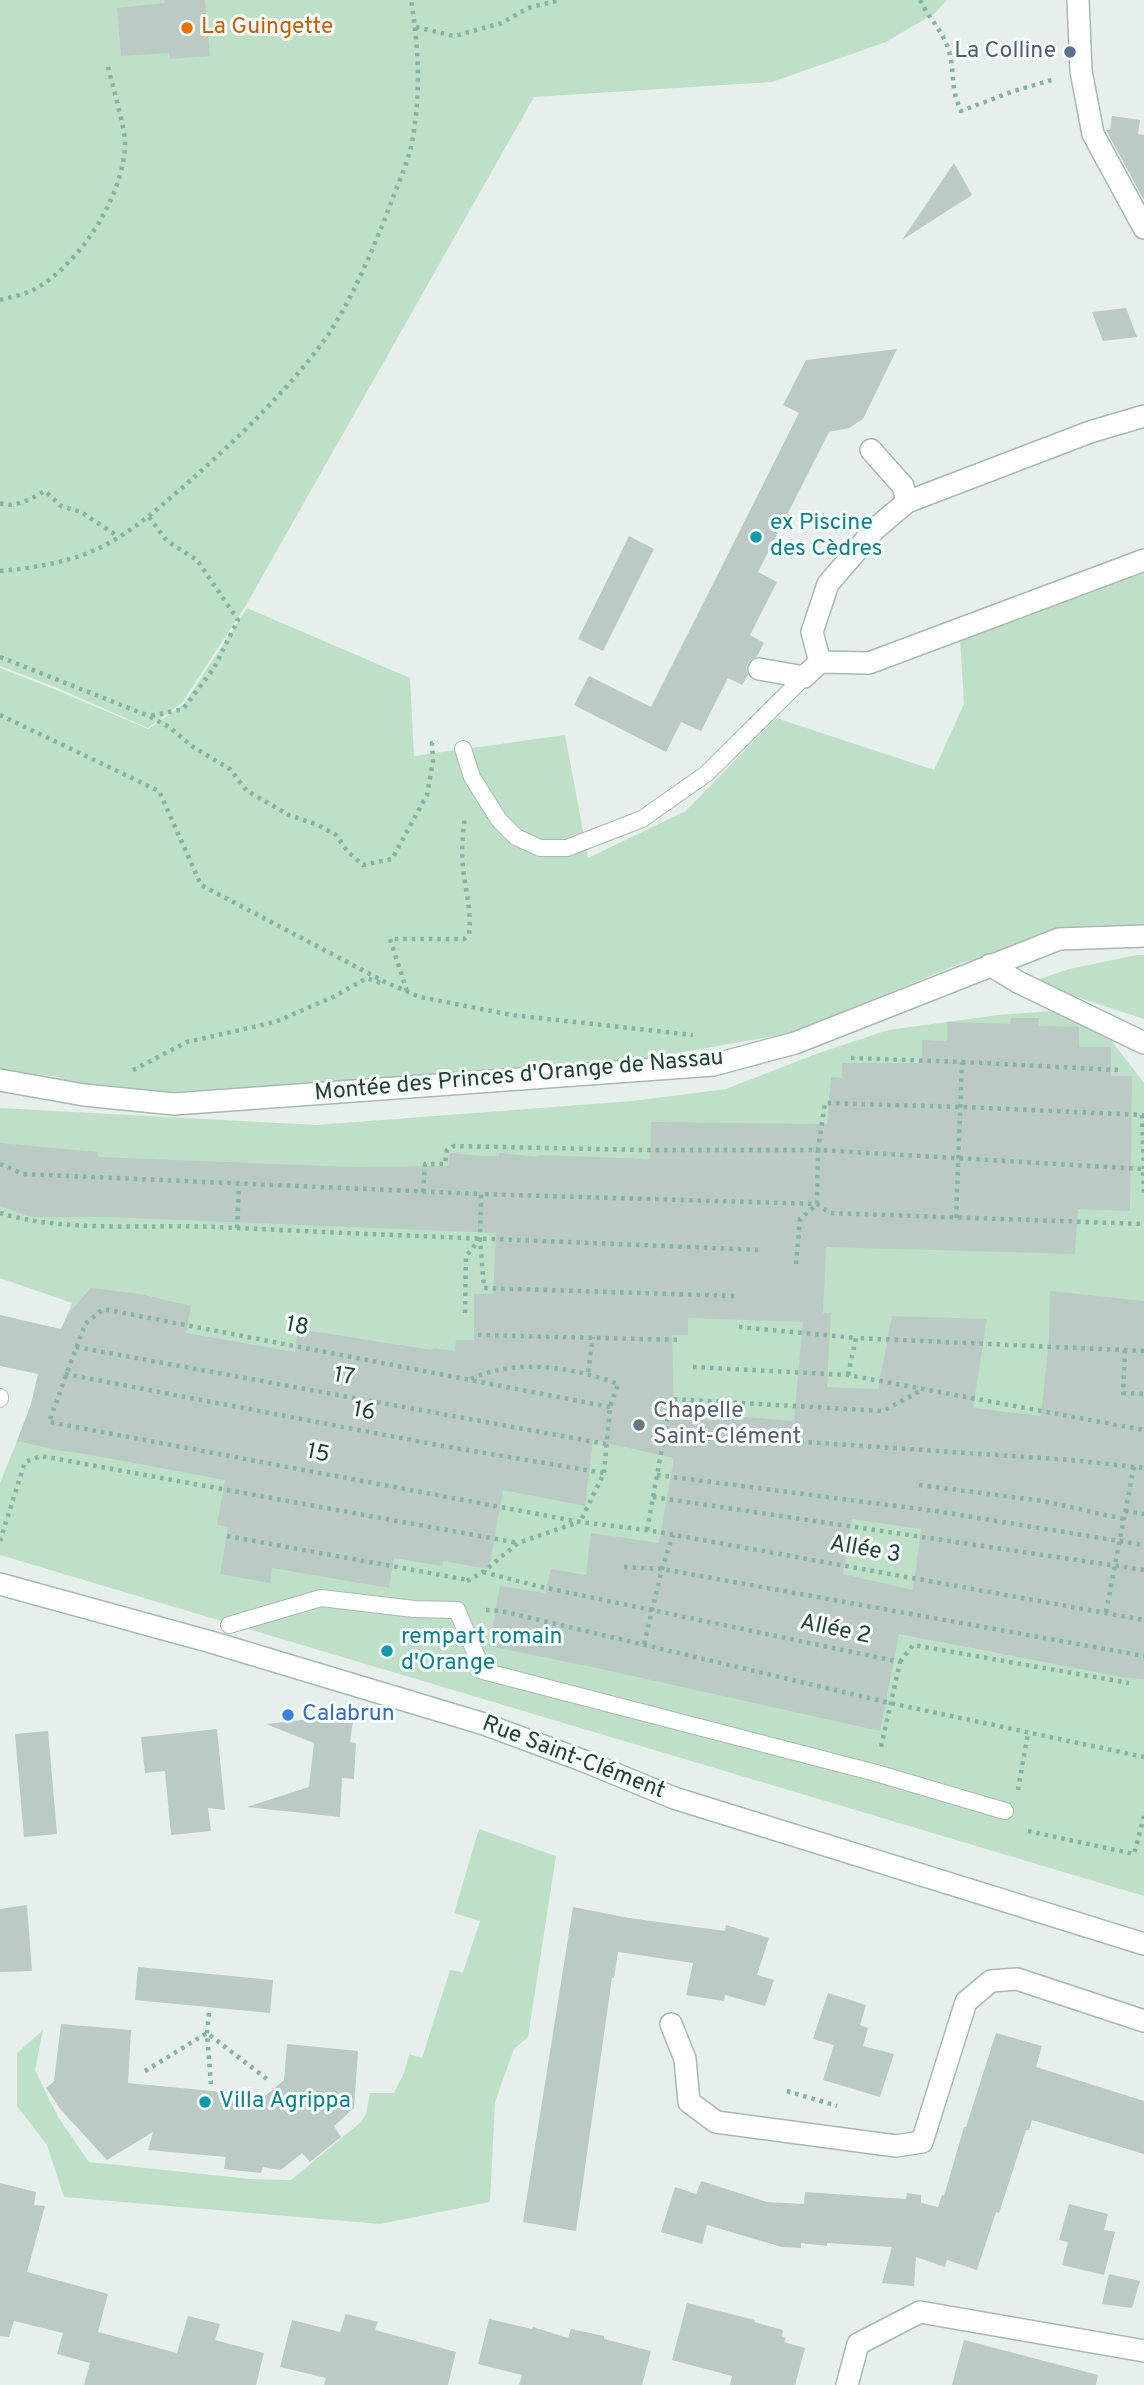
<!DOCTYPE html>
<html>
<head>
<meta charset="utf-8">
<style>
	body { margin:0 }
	canvas { display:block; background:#e6efeb }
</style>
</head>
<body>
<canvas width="1144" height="2385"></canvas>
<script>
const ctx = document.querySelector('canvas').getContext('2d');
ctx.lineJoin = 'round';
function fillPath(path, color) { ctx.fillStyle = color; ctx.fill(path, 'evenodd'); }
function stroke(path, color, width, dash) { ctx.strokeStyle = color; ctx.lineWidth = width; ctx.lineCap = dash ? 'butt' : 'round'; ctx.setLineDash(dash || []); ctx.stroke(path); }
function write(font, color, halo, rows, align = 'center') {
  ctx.font = font + ' Overpass,sans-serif'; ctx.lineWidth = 6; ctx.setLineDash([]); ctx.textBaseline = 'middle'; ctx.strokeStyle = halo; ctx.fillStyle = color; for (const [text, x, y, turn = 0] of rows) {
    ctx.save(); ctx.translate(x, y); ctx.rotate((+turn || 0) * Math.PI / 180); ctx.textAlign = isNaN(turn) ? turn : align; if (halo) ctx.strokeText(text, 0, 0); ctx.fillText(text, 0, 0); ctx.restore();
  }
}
fillPath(new Path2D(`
	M0,0H947L935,13L886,42L772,82L534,97L246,605L182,703L148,728L55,687L0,666Z
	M1126,573H1144V929L964,962L791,1033L628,1062L172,1092L84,1095L59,1077L0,1070V668L54,689L148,729L184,704L247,608L410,678L414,756L565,735L588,858L686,811L776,718L934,770L964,704L960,638Z
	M1137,955H1144V1019L1031,982L1069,969Z
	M1051,1011L1104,1031L1144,1083V1896L0,1555V1483L72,1303L0,1278V1108L316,1125L632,1101L726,1089L816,1054L888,1030L998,1015Z
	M479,1829L556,1856L528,2037L514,2049L495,2102L490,2202L380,2224L64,2197L47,2145L17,2106V2053L43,2030L35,2070L58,2117L89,2162L250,2179L291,2180L361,2122L366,2114L370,2093H394L404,2073L409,2054L422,2058L450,1970L463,1972L480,1921L454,1913Z`), '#bfe0c8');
fillPath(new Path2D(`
	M164,0H205L210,56L170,59L169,53L121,56L117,8L165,3Z
	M1112,116L1140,120L1138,134L1144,135V200L1106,130H1110Z
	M954,163L972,195L902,240Z
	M1126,308L1137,337L1103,341L1092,312Z
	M897,349L863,419L849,428L829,432L758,572L777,582L750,635L764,643L757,656L749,661L746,667L748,675L742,685L728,678L701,731L681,722L666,752L574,705L589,676L651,707L799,413L783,405L806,360Z
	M629,536L654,549L603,651L578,639Z
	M1011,1018H1039L1038,1026L1079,1027V1047H1111V1076H1132L1130,1211L1078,1209L1075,1254L826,1247L823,1313H831L827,1387L878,1389L892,1316L987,1319L973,1408L1041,1416L1049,1338L1050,1291L1144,1301V1679L1122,1677L899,1634L880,1731L597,1668L489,1646L500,1586L545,1593L551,1569L586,1575L591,1533L659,1543L674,1458L593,1440L585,1506L503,1490L489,1569L443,1561L442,1566L394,1558L389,1588L272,1568L270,1583L220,1574L228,1527L217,1525L225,1480L80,1453L62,1451L17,1441L31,1404L38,1374L0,1366V1315L61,1329L68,1314L91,1288L140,1294L191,1306L186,1333L255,1345L295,1352L298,1329L432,1350L433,1348L455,1351L456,1340H474V1294H493L496,1233L109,1217H32L0,1206V1143L98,1152V1157L353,1167L449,1166L450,1153L483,1156H499V1153L539,1157V1155L650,1159L651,1122L827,1124L831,1077L842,1078V1063H922V1040L947,1041V1022L1010,1024ZM688,1318L803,1322L794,1421L674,1411L672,1335H688ZM852,1519L921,1529L913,1590L843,1574Z
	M354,1714L350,1742L356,1743L354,1779L342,1778L340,1817L247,1807L309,1787L314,1743L266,1724Z
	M217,1729L225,1810L208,1808L211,1831L171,1835L165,1771L145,1773L141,1737Z
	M48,1731L57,1834L24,1837L15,1734Z
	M27,1905L32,1971L0,1972V1909Z
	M573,1907L629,1918L725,1931L726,1925L769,1938L757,1975L774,1980L765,2006L725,1995L724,2001L686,1995L693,1963L618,1952L614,1978H612L576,2231L523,2222Z
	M138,1967L273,1980L270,2013L135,2000Z
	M828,1993L866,2005L860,2025L868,2028L863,2046L894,2054L880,2097L823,2080L834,2045L813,2039Z
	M61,2024L131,2030L128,2083L265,2096L284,2080L287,2044L358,2051L354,2108L334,2126L341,2137L310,2162L302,2153L281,2170L263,2167L261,2173L224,2169L226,2157L148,2150L153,2132L107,2160L61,2110L46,2088L54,2081Z
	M996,2033L1042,2046L1036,2067L1144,2101V2154L1032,2120L1029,2130H1026L999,2213L996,2212L977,2270L947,2260L945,2267L916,2257L914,2286L882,2283L892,2247L827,2243V2246L801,2243V2248L782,2247L707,2225L702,2244L661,2232L675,2187L696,2194L701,2181L767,2202L804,2204L805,2192L906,2199L907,2193L921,2195V2203L938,2207L942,2195L944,2196L964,2127H966Z
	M0,2183L36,2192L34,2205L45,2206L27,2272L108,2294L98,2332L177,2353L188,2316L220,2324L215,2340L264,2353L256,2385H84L90,2363L57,2354L63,2333L14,2321L17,2311L9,2337L0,2336Z
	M1069,2204L1108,2214L1104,2230L1115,2232L1104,2275L1062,2265L1068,2242L1059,2240Z
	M1109,2274L1140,2281L1132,2308L1102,2304Z
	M687,2303L755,2320L754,2322L783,2330L782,2337L786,2338L784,2342L805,2348L795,2385H730L732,2376L672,2360Z
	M346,2314L378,2322L375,2330L456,2352L448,2385H324L326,2378L280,2367L292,2320L340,2332Z
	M489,2319L532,2329L533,2327L568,2338L571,2329L604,2336V2339L651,2351L642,2385H519L522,2375L478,2364Z
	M964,2340L1098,2375L1096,2385H952Z`), '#bbcac4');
const service = new Path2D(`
	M463,749L472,777L499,820L516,837L540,848H567L642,819L706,774L804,677
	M0,1397V1399
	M229,1625L321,1598L414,1609L457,1610L483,1671L876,1773L1005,1811`);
const minor = new Path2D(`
	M1078,0L1081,71L1093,134L1144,228
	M871,450L903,486L907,502
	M820,662L812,632L828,584L875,529L907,502L1090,432L1144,416
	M759,669L804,677L820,662L869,663L1144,560
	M990,965L1018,982L1144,1043
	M0,1080L84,1095L174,1104L713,1065L795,1043L1059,939L1144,936
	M671,2024L685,2059L689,2102L716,2122L896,2146L922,2142L966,2002L991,1981L1017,1979L1144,2021
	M847,2385L858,2344L920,2312L1144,2351`);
const secondary = new Path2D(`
	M0,1584L211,1642L484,1724L584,1761L674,1798L1144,1944`);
stroke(service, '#a8b8b2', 18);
stroke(minor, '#a8b8b2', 24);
stroke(secondary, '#a4bbb3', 24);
stroke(new Path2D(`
	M920,0C929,19 946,34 950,55C955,78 950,86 961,111L1014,91L1055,79
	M416,27L454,36L502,23L528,8L560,0
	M0,300C10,297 22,295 31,291C78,268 123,197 125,146C126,129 112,85 108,67
	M0,503C16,509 31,498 45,491L61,506L81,512L119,537
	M149,517L167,541L197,560L238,620L214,668L183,709L150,716
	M0,571C31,568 59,564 88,553C128,537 160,507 192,479C237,439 283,395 320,346C349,308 374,247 391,203C398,183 408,163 412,142C421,94 419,49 411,0
	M0,657L149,716L169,727L193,747L230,769L247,791L289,815L318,825L336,835L348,852L363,865L392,859L427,795L433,761L432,743L438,742
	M0,715L159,791L201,885L385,982L420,997L512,1015L693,1035
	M407,991L390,939H464L469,934C472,910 465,890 463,867C461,850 463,833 465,816
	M851,1058L962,1062L956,1219
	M962,1062L1118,1070
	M133,1070L187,1042L275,1022L333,997L367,978L384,984
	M0,1164L23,1174L481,1194
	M423,1192L425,1164H445L447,1150L454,1146L644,1150H818L825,1103L962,1107L1142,1115L1144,1169
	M0,1213C65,1233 149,1224 217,1227C398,1236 578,1242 759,1250
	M237,1228L239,1185
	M796,1264L800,1219L817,1204L818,1150L1143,1169L1144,1195
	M734,1296L484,1288L480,1238L481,1194L817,1204L830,1213L1144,1224
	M465,1313L466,1256L480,1239
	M739,1327L856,1338
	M478,1335L682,1340
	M76,1347L606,1444
	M1125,1350L1123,1393L1144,1394
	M693,1367L848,1375L1144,1430
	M588,1372L593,1337
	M65,1374L443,1446L604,1473L580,1522
	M848,1375L856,1338L1144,1351
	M471,1379C515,1358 574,1367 618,1384L610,1407L604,1473
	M610,1407L103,1309L85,1324L49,1422L580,1522L647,1530L1144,1620
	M665,1430L716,1440L805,1442L1071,1460L1144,1468
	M657,1475L935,1511L1144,1545
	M919,1485L1043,1501L1124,1519
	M653,1497L1144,1570
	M1125,1511L1144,1514
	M647,1530L671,1399L883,1411L920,1391
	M227,1536L468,1580
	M0,1541L25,1462L41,1456L518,1543
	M624,1567L662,1569L1144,1656
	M483,1572L537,1586L900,1662L881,1747
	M467,1581L483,1572L518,1543L579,1522
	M486,1610L501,1611L890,1703L1144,1757
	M1106,1612L1134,1466
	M644,1644L662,1569L673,1535
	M900,1662L913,1645L1129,1683
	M1018,1790L1028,1733
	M1028,1831L1134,1854L1144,1816
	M209,2013L207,2033L211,2084
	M145,2071L207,2033L267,2079
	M787,2091L837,2106`), '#86b3a5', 4.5, [3.5, 5]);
stroke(service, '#fff', 16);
stroke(minor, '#fff', 21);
stroke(secondary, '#fff', 21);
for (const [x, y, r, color] of [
	[187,28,7,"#e8710a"],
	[1070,52,7,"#5c6f8a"],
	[756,537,7,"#0f9aa8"],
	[639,1425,7,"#6b7280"],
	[387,1651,7,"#0f9aa8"],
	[288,1715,7,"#3f7fe0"],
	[205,2102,7,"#0f9aa8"]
]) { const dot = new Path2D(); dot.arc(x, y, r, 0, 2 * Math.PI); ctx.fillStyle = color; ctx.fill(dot); stroke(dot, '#f7fbf9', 2.5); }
write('23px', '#c56008', '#f7fbf9', [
	["La Guingette",201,28]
], 'left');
write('23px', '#4e5e75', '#f7fbf9', [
	["La Colline",1056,52]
], 'right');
write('23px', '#0d838f', '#f7fbf9', [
	["ex Piscine",770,524],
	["des Cèdres",770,550],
	["rempart romain",401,1638],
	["d'Orange",401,1664],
	["Villa Agrippa",219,2102]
], 'left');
write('23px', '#24423a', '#f7fbf9', [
	["Montée des Princes d'Orange de Nassau",519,1077,-5],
	["18",297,1328,11],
	["17",344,1378,10],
	["16",364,1413,11],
	["15",318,1455,11],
	["Allée 3",865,1551,10],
	["Allée 2",835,1631,12],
	["Rue Saint-Clément",573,1759,21]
]);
write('23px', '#5b616d', '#f7fbf9', [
	["Chapelle",653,1412],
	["Saint-Clément",653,1438]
], 'left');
write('23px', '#366cbe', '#f7fbf9', [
	["Calabrun",302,1715]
], 'left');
</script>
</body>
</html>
